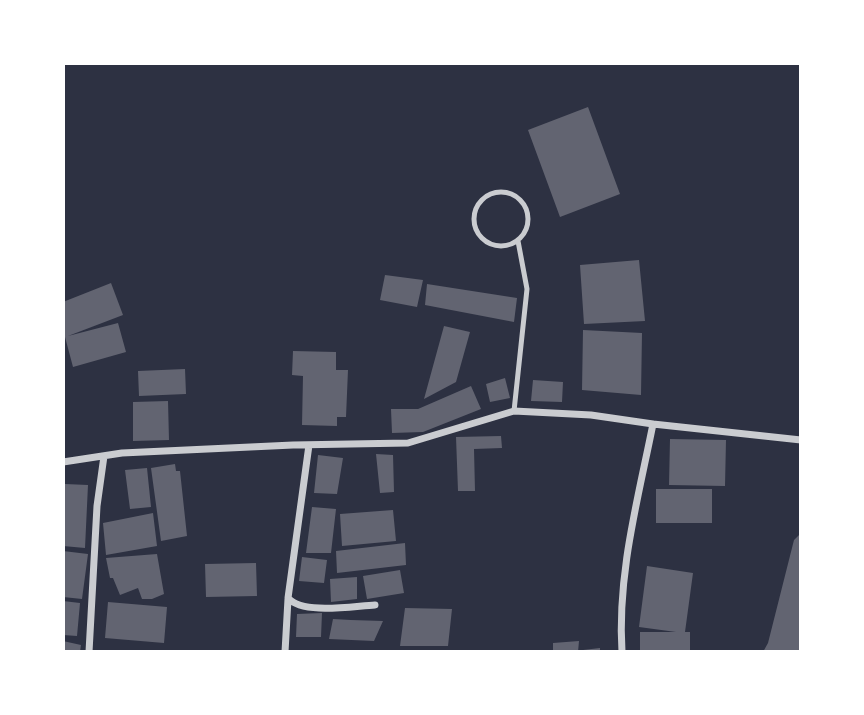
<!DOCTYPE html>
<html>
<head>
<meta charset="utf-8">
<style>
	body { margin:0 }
	#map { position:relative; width:864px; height:715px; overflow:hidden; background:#2d3142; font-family:Helvetica,sans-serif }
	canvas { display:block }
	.frame { position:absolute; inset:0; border:65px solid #fff; pointer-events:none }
</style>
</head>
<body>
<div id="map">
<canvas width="864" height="715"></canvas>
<div class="frame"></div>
</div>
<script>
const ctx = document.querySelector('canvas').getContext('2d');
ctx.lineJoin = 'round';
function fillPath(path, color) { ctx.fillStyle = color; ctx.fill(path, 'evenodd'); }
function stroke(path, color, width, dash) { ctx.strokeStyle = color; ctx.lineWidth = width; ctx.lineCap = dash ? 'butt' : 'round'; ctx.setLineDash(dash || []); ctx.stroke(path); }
fillPath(new Path2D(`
	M588,107L620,194L560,217L528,130Z
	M639,260L645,321L584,324L580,265Z
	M385,275L423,280L417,307L380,300Z
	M111,283L123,315L68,336L118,323L126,352L73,367L65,337L63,338V302Z
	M427,284L517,298L514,322L425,305Z
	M444,326L470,332L456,382L424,399Z
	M583,330L642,333L641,395L582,390Z
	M293,351L336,352V370H348L346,417H337V426L302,425L303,376L292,375Z
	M185,369L186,394L139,396L138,371Z
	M505,378L510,398L490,402L486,384Z
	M533,380L563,382L562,402L531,401Z
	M471,386L481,409L423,432L392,433L391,409H418Z
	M168,401L169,440L133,441V402Z
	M501,436L502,448L474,449L475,491H458L456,437Z
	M670,439L726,440L725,486L669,485Z
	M376,454L393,455L394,492L380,493Z
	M318,455L343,458L337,494L314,493Z
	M175,464L176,471H180L187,536L161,541L151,468Z
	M147,468L151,507L130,509L125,470Z
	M65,484L88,485L85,548L63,546Z
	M656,489H712V523H656Z
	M312,507L336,509L331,553H306Z
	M393,510L396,541L342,546L340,514Z
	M153,513L157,546L106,555L103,523Z
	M801,533V652H763L768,643L794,540Z
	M405,543L406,565L337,573L336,551Z
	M63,551L88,554L82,599L63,597Z
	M157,554L164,594L152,599H142L138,588L120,595L113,578H110L106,558Z
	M302,557L327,560L324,583L299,581Z
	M256,563L257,596L206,597L205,564Z
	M647,566L693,573L685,632H690V652H640V632H676L639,627Z
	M400,570L404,593L367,599L363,576Z
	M357,577V599L331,602L330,579Z
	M63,601L80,603L77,636L63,635Z
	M108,602L167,607L164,643L105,638Z
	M405,608L452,609L448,646H400Z
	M322,613L321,637H296L297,614Z
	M333,619L351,620L383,621L374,641L329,639Z
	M63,641L81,645L80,652H63Z
	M579,641L578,652H553V643Z
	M600,648V652H583V650Z`), '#626471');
stroke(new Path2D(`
	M474 219a27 27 0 1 1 54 0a27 27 0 1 1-54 0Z
	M514,411L527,289L518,241`), '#caccd0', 5);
stroke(new Path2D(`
	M309,445L288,598C303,615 353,606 375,605
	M63,462L122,453L293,445L408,443L514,411L591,415L653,424L801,440
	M89,652L97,506L104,456
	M285,652L288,599
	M622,652C617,575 638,499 653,424`), '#caccd0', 7);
</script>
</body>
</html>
